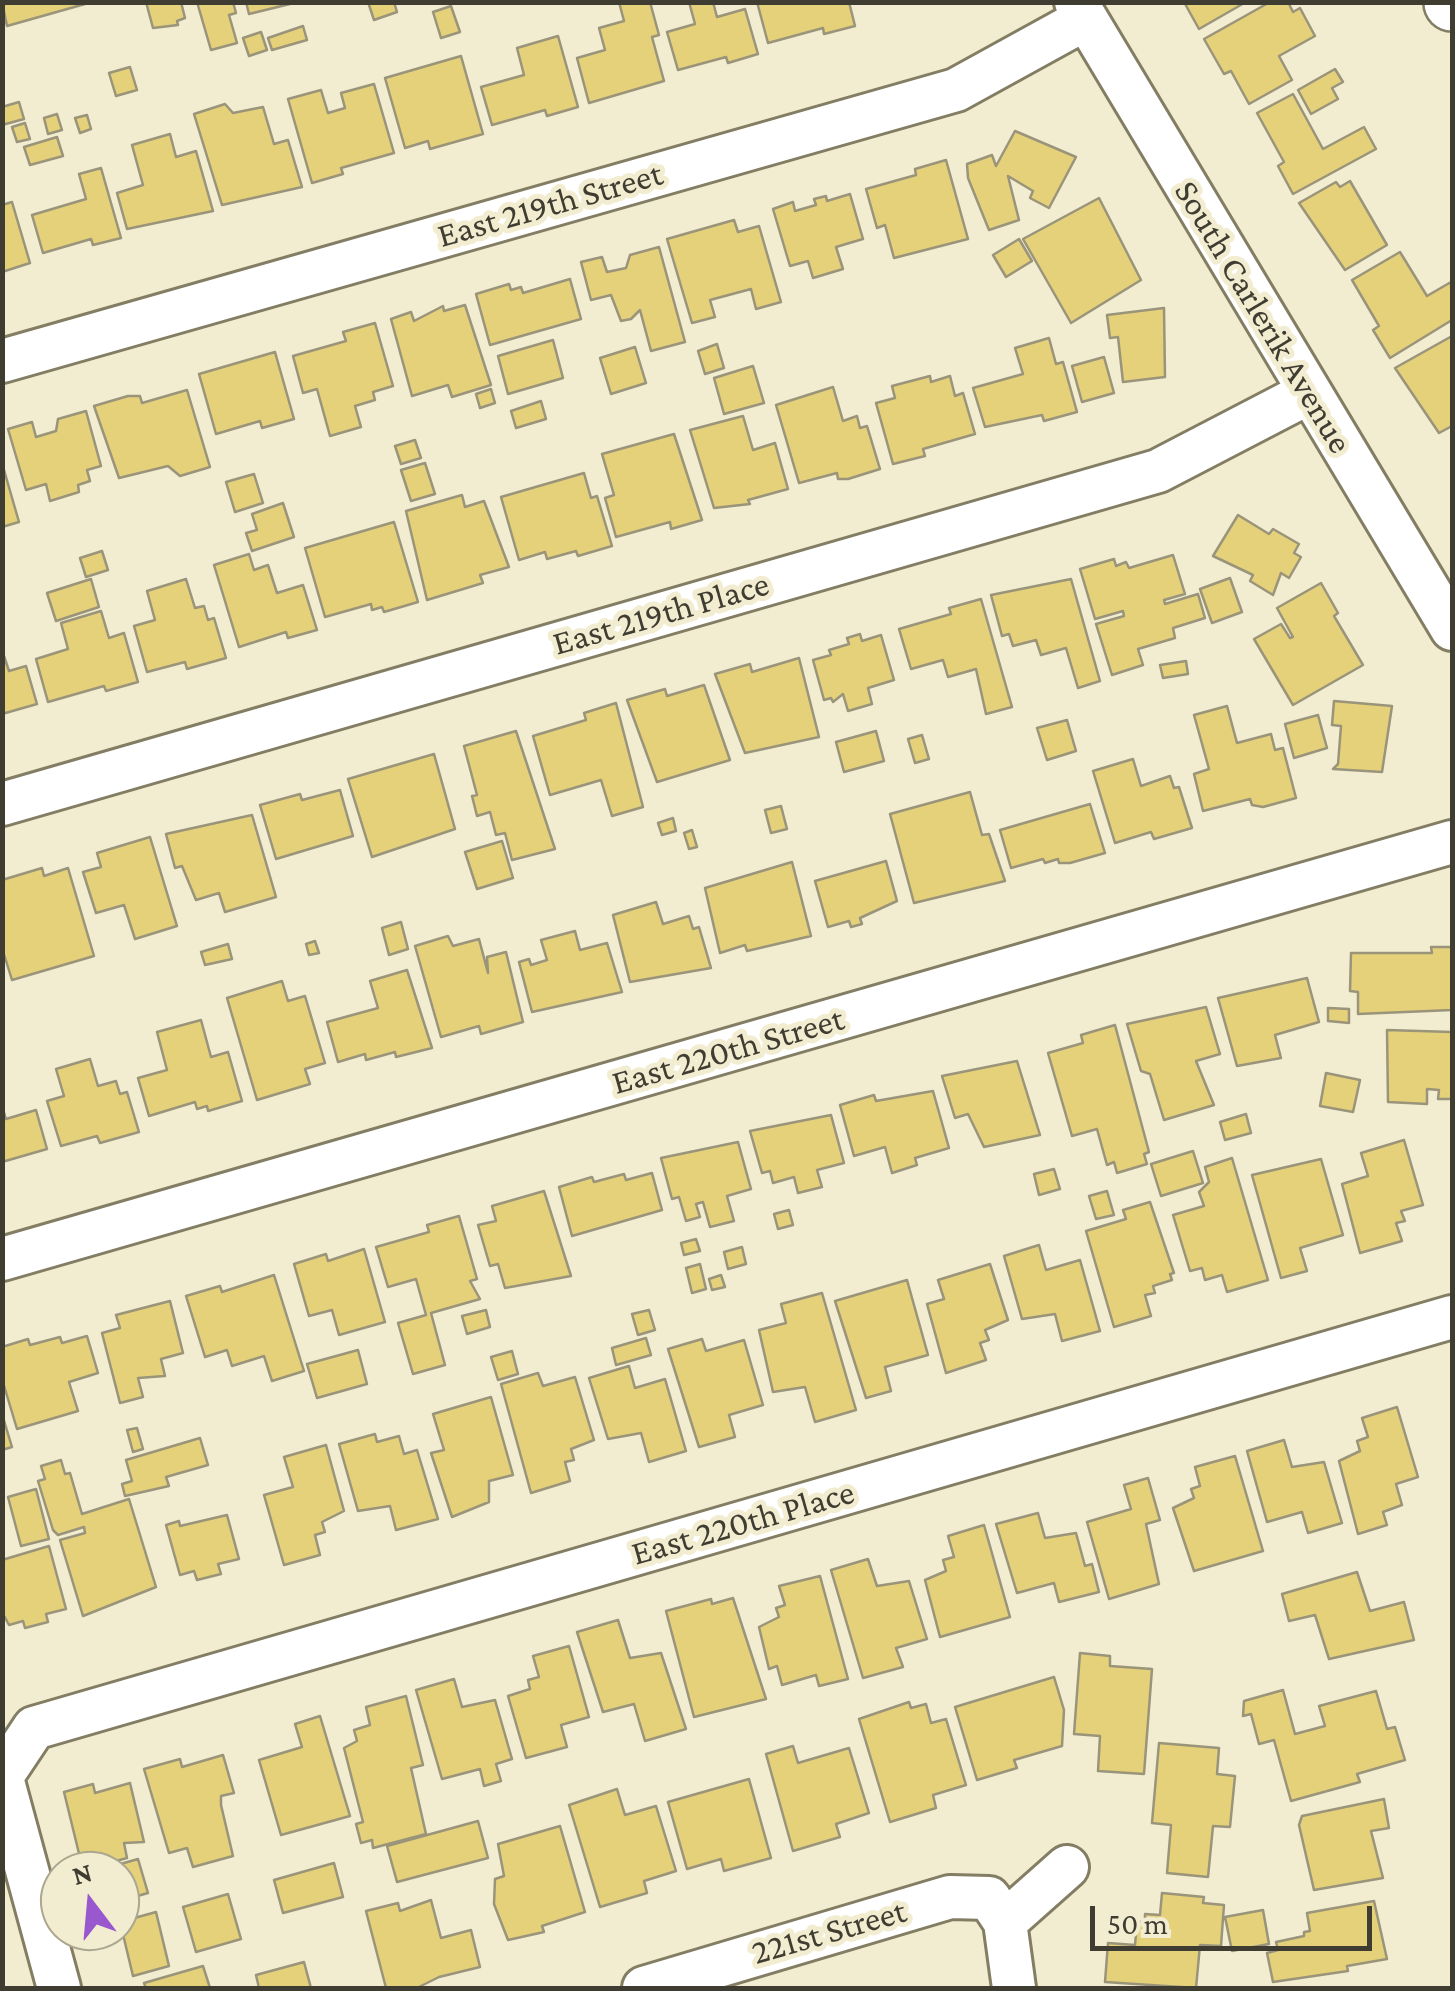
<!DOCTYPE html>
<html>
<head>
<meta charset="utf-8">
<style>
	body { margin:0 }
	#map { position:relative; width:1455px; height:1991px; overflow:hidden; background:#f2ecd0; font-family:"Crimson Pro",serif }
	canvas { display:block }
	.frame { position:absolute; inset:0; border:5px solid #3f3c31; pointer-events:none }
	.north { position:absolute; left:40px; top:1851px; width:100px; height:100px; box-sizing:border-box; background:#f2ecd0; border:2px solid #aaa690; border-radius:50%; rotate:344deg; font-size:28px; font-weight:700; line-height:40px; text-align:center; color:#3f3c31 }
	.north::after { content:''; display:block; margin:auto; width:35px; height:45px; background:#9958ce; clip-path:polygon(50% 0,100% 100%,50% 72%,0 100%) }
	.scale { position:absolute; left:1090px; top:1906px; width:282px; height:45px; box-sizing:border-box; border:5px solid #3f3c31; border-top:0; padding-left:12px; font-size:30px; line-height:35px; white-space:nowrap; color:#3f3c31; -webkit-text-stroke:8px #f2ecd0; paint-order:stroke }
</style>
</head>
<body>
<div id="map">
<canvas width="1455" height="1991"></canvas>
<div class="frame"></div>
<div class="north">N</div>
<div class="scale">50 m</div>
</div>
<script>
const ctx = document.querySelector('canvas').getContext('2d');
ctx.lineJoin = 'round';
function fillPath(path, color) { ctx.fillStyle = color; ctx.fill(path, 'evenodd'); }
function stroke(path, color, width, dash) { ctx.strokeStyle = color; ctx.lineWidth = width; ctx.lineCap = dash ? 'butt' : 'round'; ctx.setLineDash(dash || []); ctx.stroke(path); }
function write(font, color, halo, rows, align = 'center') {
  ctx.font = font + ' "Crimson Pro",serif'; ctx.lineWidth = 10; ctx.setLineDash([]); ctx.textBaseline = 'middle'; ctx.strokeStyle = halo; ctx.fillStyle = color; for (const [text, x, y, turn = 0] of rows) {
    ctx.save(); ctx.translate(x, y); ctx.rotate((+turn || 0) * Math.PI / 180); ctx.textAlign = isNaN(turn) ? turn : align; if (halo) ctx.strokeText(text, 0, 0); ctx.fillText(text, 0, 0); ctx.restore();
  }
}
const building = new Path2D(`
	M2,2H85V4L7,26Z
	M146,2H181L185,18L177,21L178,25L153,28Z
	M197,2H233L236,13L229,15L237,43L211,50Z
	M246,2H294V3L249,14Z
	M368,2H394L397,12L374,20Z
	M619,2H650L659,35L652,37L664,81L589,103L577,58L605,50L599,28L624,21Z
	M689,2H713L717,17L745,9L758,54L728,63L726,57L678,70L667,32L695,24Z
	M757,2H849L855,26L824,34L823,28L768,43Z
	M1184,2H1246L1199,29Z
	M1270,2H1288L1293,12L1300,8L1315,36L1279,56L1292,80L1249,104L1231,71L1224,74L1204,39Z
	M451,6L460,32L441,38L433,12Z
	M303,26L307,40L272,50L268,38Z
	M261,32L267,50L249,56L243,38Z
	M558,36L578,107L547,116L545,110L492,125L481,87L524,75L517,48Z
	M461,56L483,134L430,149L428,141L405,148L385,78Z
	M130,67L137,90L116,96L109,73Z
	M1335,69L1343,82L1332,88L1338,99L1311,114L1298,90Z
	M374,84L394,153L341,168L343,174L312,183L288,99L321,90L328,113L345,108L341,93Z
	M1293,94L1323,149L1364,127L1376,149L1293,194L1278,166L1284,162L1257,113Z
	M19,102L24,119L2,125V107Z
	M225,104L233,113L263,107L274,144L288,140L302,187L222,205L194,114Z
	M57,114L62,130L48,134L44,118Z
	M87,115L91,129L80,133L75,118Z
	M25,123L30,139L17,142L12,127Z
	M1015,131L1076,157L1049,208L1030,198L1033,191L1008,176L1019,220L989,230L968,178L967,164L992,155L996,166Z
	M170,134L176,157L196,151L213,211L127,229L117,193L143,185L132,145Z
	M57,137L63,156L30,165L24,147Z
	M946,160L968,239L894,258L885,225L877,228L866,189L916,175L915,169Z
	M101,168L121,238L93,245L91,239L43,253L32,215L86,199L79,174Z
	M1350,181L1387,245L1345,270L1299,203L1336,182L1340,187Z
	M850,194L863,239L836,247L843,269L813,278L808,261L790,266L773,209L793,202L795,211L816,205L814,199L826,196L827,201Z
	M1099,198L1141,280L1071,323L1023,239Z
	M12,202L30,263L2,272V205Z
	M734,220L738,232L759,226L781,302L756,309L751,289L710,300L715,317L692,323L667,239Z
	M1019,239L1032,261L1006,277L993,255Z
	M659,247L685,342L651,351L640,310L631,319L621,321L611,295L591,300L581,262L602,257L607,272L626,268L630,255Z
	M1400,252L1427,296L1451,282L1452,320L1390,358L1373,330L1379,326L1352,280Z
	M570,279L581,319L490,345L476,294L509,284L511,290L521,287L523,293Z
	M465,305L491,385L452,397L448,385L412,396L391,319L411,312L414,321L443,306L444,311Z
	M1164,308L1165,377L1123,382L1118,337L1110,338L1107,315Z
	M375,323L393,386L373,392L375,400L355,406L361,427L330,436L317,389L303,393L293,356L346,341L343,332Z
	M1452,336V426L1439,433L1395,368Z
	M1049,338L1056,364L1063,362L1077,412L1044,421L1042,415L985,427L973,388L1023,374L1015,348Z
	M553,340L563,378L508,394L498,356Z
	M717,344L724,368L705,374L698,351Z
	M635,347L646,383L611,394L600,358Z
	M275,352L294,419L262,428L260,421L216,434L199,374Z
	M1104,357L1114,393L1082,402L1072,366Z
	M753,366L764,403L724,414L714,378Z
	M930,376L931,382L950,376L955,396L963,393L975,434L923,449L925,456L893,464L876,403L895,398L892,386Z
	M833,387L843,421L857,416L860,428L867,426L880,469L848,479H838L837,473L799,483L776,405Z
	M491,389L495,403L480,408L476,394Z
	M187,390L210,467L180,476L168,466L119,478L94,406L128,396H140L142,403Z
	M541,401L546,419L516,428L511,411Z
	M86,411L101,466L87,470L90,481L78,485L79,492L50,501L46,484L26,490L8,429L32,422L36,437L56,431L58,419Z
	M743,416L753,450L775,443L788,489L748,500L750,504L714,508L690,430Z
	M674,434L702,520L671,529L670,522L616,537L605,498L614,495L602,454Z
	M415,440L421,458L401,464L395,446Z
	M2,463L19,522L2,527Z
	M425,463L435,494L411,501L401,470Z
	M584,473L591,498L597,496L612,546L578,556L576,551L547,559L545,552L519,560L501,497Z
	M254,474L263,503L235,512L226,482Z
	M462,495L465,507L484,501L509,567L480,575L483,583L427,600L406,511Z
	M283,503L294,537L252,551L246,533L257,530L252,514Z
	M1238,515L1269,534L1273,529L1299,544L1294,553L1301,557L1289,578L1281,573L1273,595L1250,581L1253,575L1213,556Z
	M394,522L418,602L384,612L382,607L372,610L371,604L325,617L305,548Z
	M102,551L108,570L86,577L80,558Z
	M249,554L254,570L268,565L277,593L303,585L317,630L288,638L286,632L239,647L214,565Z
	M1173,555L1185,594L1164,600L1165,604L1198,594L1205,618L1173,628L1175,638L1138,649L1143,665L1112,675L1096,624L1124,616L1123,611L1095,619L1080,569L1114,559L1116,566L1126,562L1129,568Z
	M1230,578L1242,612L1212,623L1200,589Z
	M91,579L99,607L56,621L47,593Z
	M186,579L195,608L204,606L208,620L214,618L226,658L187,669L185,662L147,672L134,626L155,620L147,591Z
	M1071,579L1100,681L1078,688L1066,648L1041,655L1036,640L1013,646L1009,634L1002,636L991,595Z
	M1321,583L1338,613L1334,616L1363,665L1293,705L1254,639L1281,624L1290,638L1293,637L1277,608Z
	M981,599L1012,707L986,714L976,669L948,677L943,660L911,669L899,629L951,614L949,608Z
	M101,611L109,638L124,633L138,682L106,691L104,686L48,702L36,659L68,649L61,623Z
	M860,634L862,641L881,635L894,680L868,688L872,704L848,711L843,694L833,702L831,698L824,700L813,660L831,655L829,650L849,644L847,638Z
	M2,650L9,671L26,666L37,704L2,714Z
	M799,658L819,737L745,753L715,674L750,664L752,672Z
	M1186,661L1188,674L1163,678L1160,665Z
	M704,685L730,760L657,782L627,700L665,689L667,696Z
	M1334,701L1392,706L1382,772L1333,769L1338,764L1341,726L1332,725Z
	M616,703L643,807L612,816L601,780L550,795L533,736L586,720L584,713Z
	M1227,706L1237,743L1271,734L1275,750L1283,748L1296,798L1263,807L1252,805L1250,799L1203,811L1194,774L1209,769L1194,715Z
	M1318,715L1327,748L1294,758L1285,724Z
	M1067,720L1076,751L1047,760L1037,728Z
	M516,731L555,849L512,860L505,833L496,835L490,812L477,816L472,796L477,795L464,746Z
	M876,731L884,761L844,772L836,742Z
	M922,735L929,759L915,763L908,739Z
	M434,754L455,829L372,857L348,779Z
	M1133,759L1141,786L1170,776L1174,788L1179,787L1192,828L1154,839L1151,832L1115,843L1093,771Z
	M340,790L353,836L276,859L260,805L300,794L302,800Z
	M970,792L982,835L989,834L1005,881L914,903L890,814Z
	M1090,804L1105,853L1070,863H1059L1058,859L1045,863L1043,859L1011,868L1000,830Z
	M781,806L787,829L771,833L765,810Z
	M252,815L276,897L225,912L219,893L196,900L182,866L175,868L166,834Z
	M673,818L676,831L662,835L658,823Z
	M692,830L697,847L689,849L684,833Z
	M150,837L177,926L135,939L124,905L96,913L83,872L101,867L97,853Z
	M502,841L513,878L477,889L465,852Z
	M886,861L897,901L860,918L862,924L851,927L849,921L828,927L815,881Z
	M792,862L811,936L747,951L745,945L720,953L705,888Z
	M42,868L44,876L68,868L94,956L12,980L2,948V880Z
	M656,902L663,924L689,916L693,929L699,927L711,968L630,982L613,915Z
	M401,922L408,949L389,955L382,928Z
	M575,931L580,950L607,943L622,992L532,1012L519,962L529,959L531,965L547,960L541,940Z
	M448,936L453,946L479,939L488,973L487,957L506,952L523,1022L481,1034L479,1026L441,1037L415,946Z
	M315,941L319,953L309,955L306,944Z
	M228,944L232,959L205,965L201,952Z
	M1431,947H1452V1010L1358,1014V992L1350,991L1351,953H1432Z
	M407,970L432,1048L396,1057L395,1052L366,1060L365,1054L338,1062L327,1022L378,1008L370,981Z
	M1307,978L1319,1022L1275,1035L1281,1058L1237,1066L1218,998Z
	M282,981L288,1001L305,996L325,1063L305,1069L310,1084L257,1100L227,998Z
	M1206,1007L1220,1054L1196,1061L1214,1105L1164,1120L1150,1074L1141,1071L1127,1024Z
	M1328,1008L1349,1009V1023L1328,1021Z
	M201,1020L211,1057L228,1052L242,1101L208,1111L207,1106L197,1109L195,1102L149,1116L138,1078L167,1070L157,1032Z
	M1115,1025L1149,1152L1144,1154L1147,1164L1117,1173L1114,1162L1107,1165L1097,1129L1072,1136L1048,1053L1083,1043L1081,1035Z
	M1387,1030L1452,1032V1099H1438L1439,1090L1427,1089V1104L1388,1102Z
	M90,1059L98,1086L116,1081L120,1094L127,1092L139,1132L100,1143L97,1136L61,1146L47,1101L64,1096L56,1069Z
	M1017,1061L1040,1135L984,1147L968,1114L955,1118L942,1076Z
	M1326,1073L1360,1080L1353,1112L1320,1106Z
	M933,1091L949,1148L915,1158L917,1165L892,1173L885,1147L854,1156L840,1105L874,1095L876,1101Z
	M2,1106L6,1119L36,1110L47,1149L2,1162Z
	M1246,1114L1251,1133L1225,1140L1220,1122Z
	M831,1115L844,1163L817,1170L822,1187L798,1193L794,1177L773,1183L770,1171L762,1173L750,1131Z
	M1404,1140L1423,1205L1401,1211L1405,1221L1396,1223L1402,1241L1360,1253L1342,1184L1368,1176L1361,1153Z
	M738,1142L751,1189L727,1196L734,1221L710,1227L703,1202L696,1204L700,1217L686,1221L679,1197L672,1199L661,1158Z
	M1193,1151L1203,1183L1161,1196L1151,1164Z
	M1232,1158L1268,1280L1227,1292L1222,1275L1205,1280L1202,1268L1190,1271L1173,1215L1204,1206L1199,1192L1209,1182L1205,1167Z
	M1321,1159L1343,1235L1300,1248L1307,1271L1281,1278L1252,1175Z
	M1054,1169L1060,1189L1039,1195L1034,1174Z
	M652,1173L662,1210L572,1236L559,1187L592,1177L594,1182L624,1174L626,1180Z
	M544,1191L571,1276L505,1288L498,1264L490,1266L478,1225L496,1221L492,1206Z
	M1107,1191L1114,1215L1096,1219L1089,1196Z
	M1150,1202L1174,1273L1170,1274L1172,1280L1153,1286L1155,1293L1145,1295L1151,1316L1114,1327L1086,1231L1126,1219L1123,1210Z
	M789,1210L793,1225L778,1229L774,1214Z
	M459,1216L477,1279L470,1281L480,1299L431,1313L445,1365L413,1374L398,1323L426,1315L416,1279L388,1287L376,1247L429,1232L427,1225Z
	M696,1239L700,1251L684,1255L681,1243Z
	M1039,1245L1046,1270L1080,1260L1100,1331L1062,1341L1055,1314L1022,1319L1004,1256Z
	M742,1247L746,1264L728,1269L724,1252Z
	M364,1249L385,1322L339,1335L332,1310L309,1316L294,1264L326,1254L328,1261Z
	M700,1264L706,1289L692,1293L686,1268Z
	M990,1264L1008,1320L985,1330L989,1340L980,1343L986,1360L946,1373L927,1304L944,1299L938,1280Z
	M274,1275L304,1371L272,1381L264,1356L232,1366L227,1350L205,1357L186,1296L220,1286L222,1292Z
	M721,1275L725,1287L712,1290L709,1279Z
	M907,1280L928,1355L885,1367L891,1391L866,1398L835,1301Z
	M822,1293L856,1410L815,1422L805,1387L773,1392L759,1330L786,1323L781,1304Z
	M170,1301L183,1353L161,1359L165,1376L138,1378L143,1397L120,1403L102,1333L120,1328L116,1315Z
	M486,1310L490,1327L467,1334L462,1316Z
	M649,1310L655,1330L638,1335L632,1314Z
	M87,1336L98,1373L69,1382L78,1411L17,1429L2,1379V1347L28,1339L30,1345L60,1337L62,1343Z
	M646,1338L651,1355L616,1365L612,1348Z
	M702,1339L706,1351L744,1340L763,1405L729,1415L735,1437L699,1447L668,1349Z
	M358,1350L367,1384L317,1398L307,1364Z
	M512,1351L518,1374L498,1380L491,1357Z
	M629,1366L635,1388L665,1379L686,1451L649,1462L641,1433L608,1439L589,1378Z
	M538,1373L543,1386L575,1377L594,1440L571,1449L574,1460L565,1462L570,1481L531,1493L501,1384Z
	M491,1397L513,1475L489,1481V1502L452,1517L431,1453L444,1450L433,1414Z
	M1397,1407L1418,1477L1396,1484L1402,1505L1383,1512L1387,1525L1358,1534L1339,1461L1360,1451L1357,1441L1368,1437L1362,1418Z
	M2,1414L12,1447L2,1450Z
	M137,1428L143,1449L133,1452L127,1430Z
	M375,1434L377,1442L399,1436L404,1454L417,1450L438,1519L396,1530L390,1506L358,1511L339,1444Z
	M200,1438L208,1465L166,1477L169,1486L125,1496L122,1484L132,1481L126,1460Z
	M1284,1440L1292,1467L1324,1462L1342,1523L1308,1533L1302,1512L1267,1522L1247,1451Z
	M326,1445L344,1511L322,1522L325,1532L315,1535L320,1555L284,1565L264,1495L293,1487L284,1457Z
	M1235,1456L1263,1551L1194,1571L1173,1508L1194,1498L1191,1489L1200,1486L1195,1467Z
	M61,1460L65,1474L70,1473L82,1514L129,1499L156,1587L83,1616L60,1540L85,1533L84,1527L58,1535L53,1530L38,1481L45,1479L41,1466Z
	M1148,1478L1160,1520L1146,1524L1159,1584L1109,1599L1087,1522L1131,1509L1124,1485Z
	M36,1489L49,1539L21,1546L8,1497Z
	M1038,1513L1045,1538L1076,1533L1085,1566L1092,1564L1099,1592L1059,1602L1054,1583L1017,1593L996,1524Z
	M227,1515L239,1559L218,1564L221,1574L197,1580L194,1571L180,1575L166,1525L179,1521L180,1526Z
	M984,1525L1010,1617L940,1637L925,1580L946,1571L943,1560L954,1557L948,1536Z
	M49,1546L66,1609L46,1614L48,1622L25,1628L23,1621L9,1625L2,1612V1560Z
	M868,1559L877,1586L909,1581L927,1639L896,1648L903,1667L863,1678L831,1570Z
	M1357,1572L1370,1611L1404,1602L1414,1640L1329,1659L1315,1615L1289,1621L1282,1594Z
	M820,1576L848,1679L819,1686L816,1675L782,1685L777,1666L769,1669L759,1627L779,1617L776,1608L785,1605L779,1586Z
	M733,1598L766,1699L694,1717L666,1611L711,1599L712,1604Z
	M618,1620L630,1658L661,1653L686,1729L645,1741L634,1704L603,1712L577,1632Z
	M569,1646L589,1717L561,1725L567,1747L526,1758L508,1696L530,1689L528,1680L539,1677L533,1656Z
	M1080,1653L1110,1656V1666L1152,1669L1144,1774L1098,1771L1100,1736L1074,1734Z
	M1054,1677L1064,1710L1062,1746L1014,1760L1017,1768L977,1780L955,1707Z
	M454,1679L462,1707L495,1700L512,1759L496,1764L501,1781L484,1786L480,1769L442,1779L416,1690Z
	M1283,1690L1295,1734L1325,1726L1319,1706L1376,1691L1387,1729L1395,1727L1405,1760L1357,1774L1360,1782L1291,1801L1274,1740L1259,1744L1251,1714L1243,1716L1244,1701Z
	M406,1696L423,1765L411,1768L426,1834L373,1848L372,1840L361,1843L356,1824L363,1822L344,1748L357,1741L354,1730L370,1725L366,1707Z
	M909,1702L911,1708L926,1704L931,1723L946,1719L966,1785L933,1795L936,1808L890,1822L859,1719Z
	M320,1716L350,1816L281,1835L259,1760L302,1747L295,1724Z
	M1159,1743L1219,1748L1217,1774L1235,1776L1230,1827L1213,1826L1208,1877L1167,1873L1171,1825L1152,1823Z
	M793,1746L798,1763L849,1748L869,1813L836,1824L840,1837L793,1851L766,1754Z
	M223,1755L234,1793L221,1796V1805L233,1856L193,1867L187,1848L169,1853L144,1769L180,1759L182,1767Z
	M749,1779L771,1858L724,1871L721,1859L687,1869L668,1802Z
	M130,1783L144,1842L124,1843L127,1858L83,1870L64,1792L93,1784L95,1793Z
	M617,1789L625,1815L656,1806L676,1871L644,1881L647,1893L600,1907L569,1805Z
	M1384,1799L1389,1828L1371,1831L1383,1878L1314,1890L1299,1825L1302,1816Z
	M478,1821L488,1858L397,1882L387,1846Z
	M560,1826L585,1912L542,1926L544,1932L508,1940L494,1904L495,1879L504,1876L498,1844Z
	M138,1859L148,1893L120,1901V1871L103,1869Z
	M334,1863L343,1897L283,1913L274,1880Z
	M1162,1893L1204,1897L1203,1903L1224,1905L1221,1946L1200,1945L1196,1988L1105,1982L1108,1943L1135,1945L1137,1921L1145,1922V1914L1160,1915Z
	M228,1894L241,1939L196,1952L183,1907Z
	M431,1900L441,1938L471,1930L480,1967L439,1977L417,1988H386L366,1911L398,1903L400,1911Z
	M1374,1901L1387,1959L1347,1966L1348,1971L1273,1982L1267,1953L1278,1950L1276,1942L1304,1936V1932L1310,1931L1307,1913Z
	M1263,1910L1269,1944L1232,1951L1225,1917Z
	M156,1912L169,1966L133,1976L120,1922Z
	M304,1962L311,1988H259L256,1975Z
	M203,1966L210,1988H146L144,1983Z`);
fillPath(building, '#e5d17a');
stroke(building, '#9a947a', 2.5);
const minor = new Path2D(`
	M1076,2L1452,629
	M2,361L956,90L1085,19
	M2,804L1158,471L1308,393
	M2,1259L1452,842
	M2,1776L34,1728L1452,1317
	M2,1778L59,1988
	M1005,1922L1067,1867
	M644,1988L950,1897L989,1898L1005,1922L1014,1988`);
const secondary = new Path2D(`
	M1452,2V3`);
stroke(minor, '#827d63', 48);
stroke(secondary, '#827d63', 60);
stroke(minor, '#fff', 42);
stroke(secondary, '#fff', 55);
write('35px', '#3f3c31', '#f2ecd0', [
	["East 219th Street",550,205,-16],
	["South Carlerik Avenue",1263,317,59],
	["East 219th Place",661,614,-16],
	["East 220th Street",728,1051,-16],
	["East 220th Place",743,1523,-16],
	["221st Street",829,1932,-16]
]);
</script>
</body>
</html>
